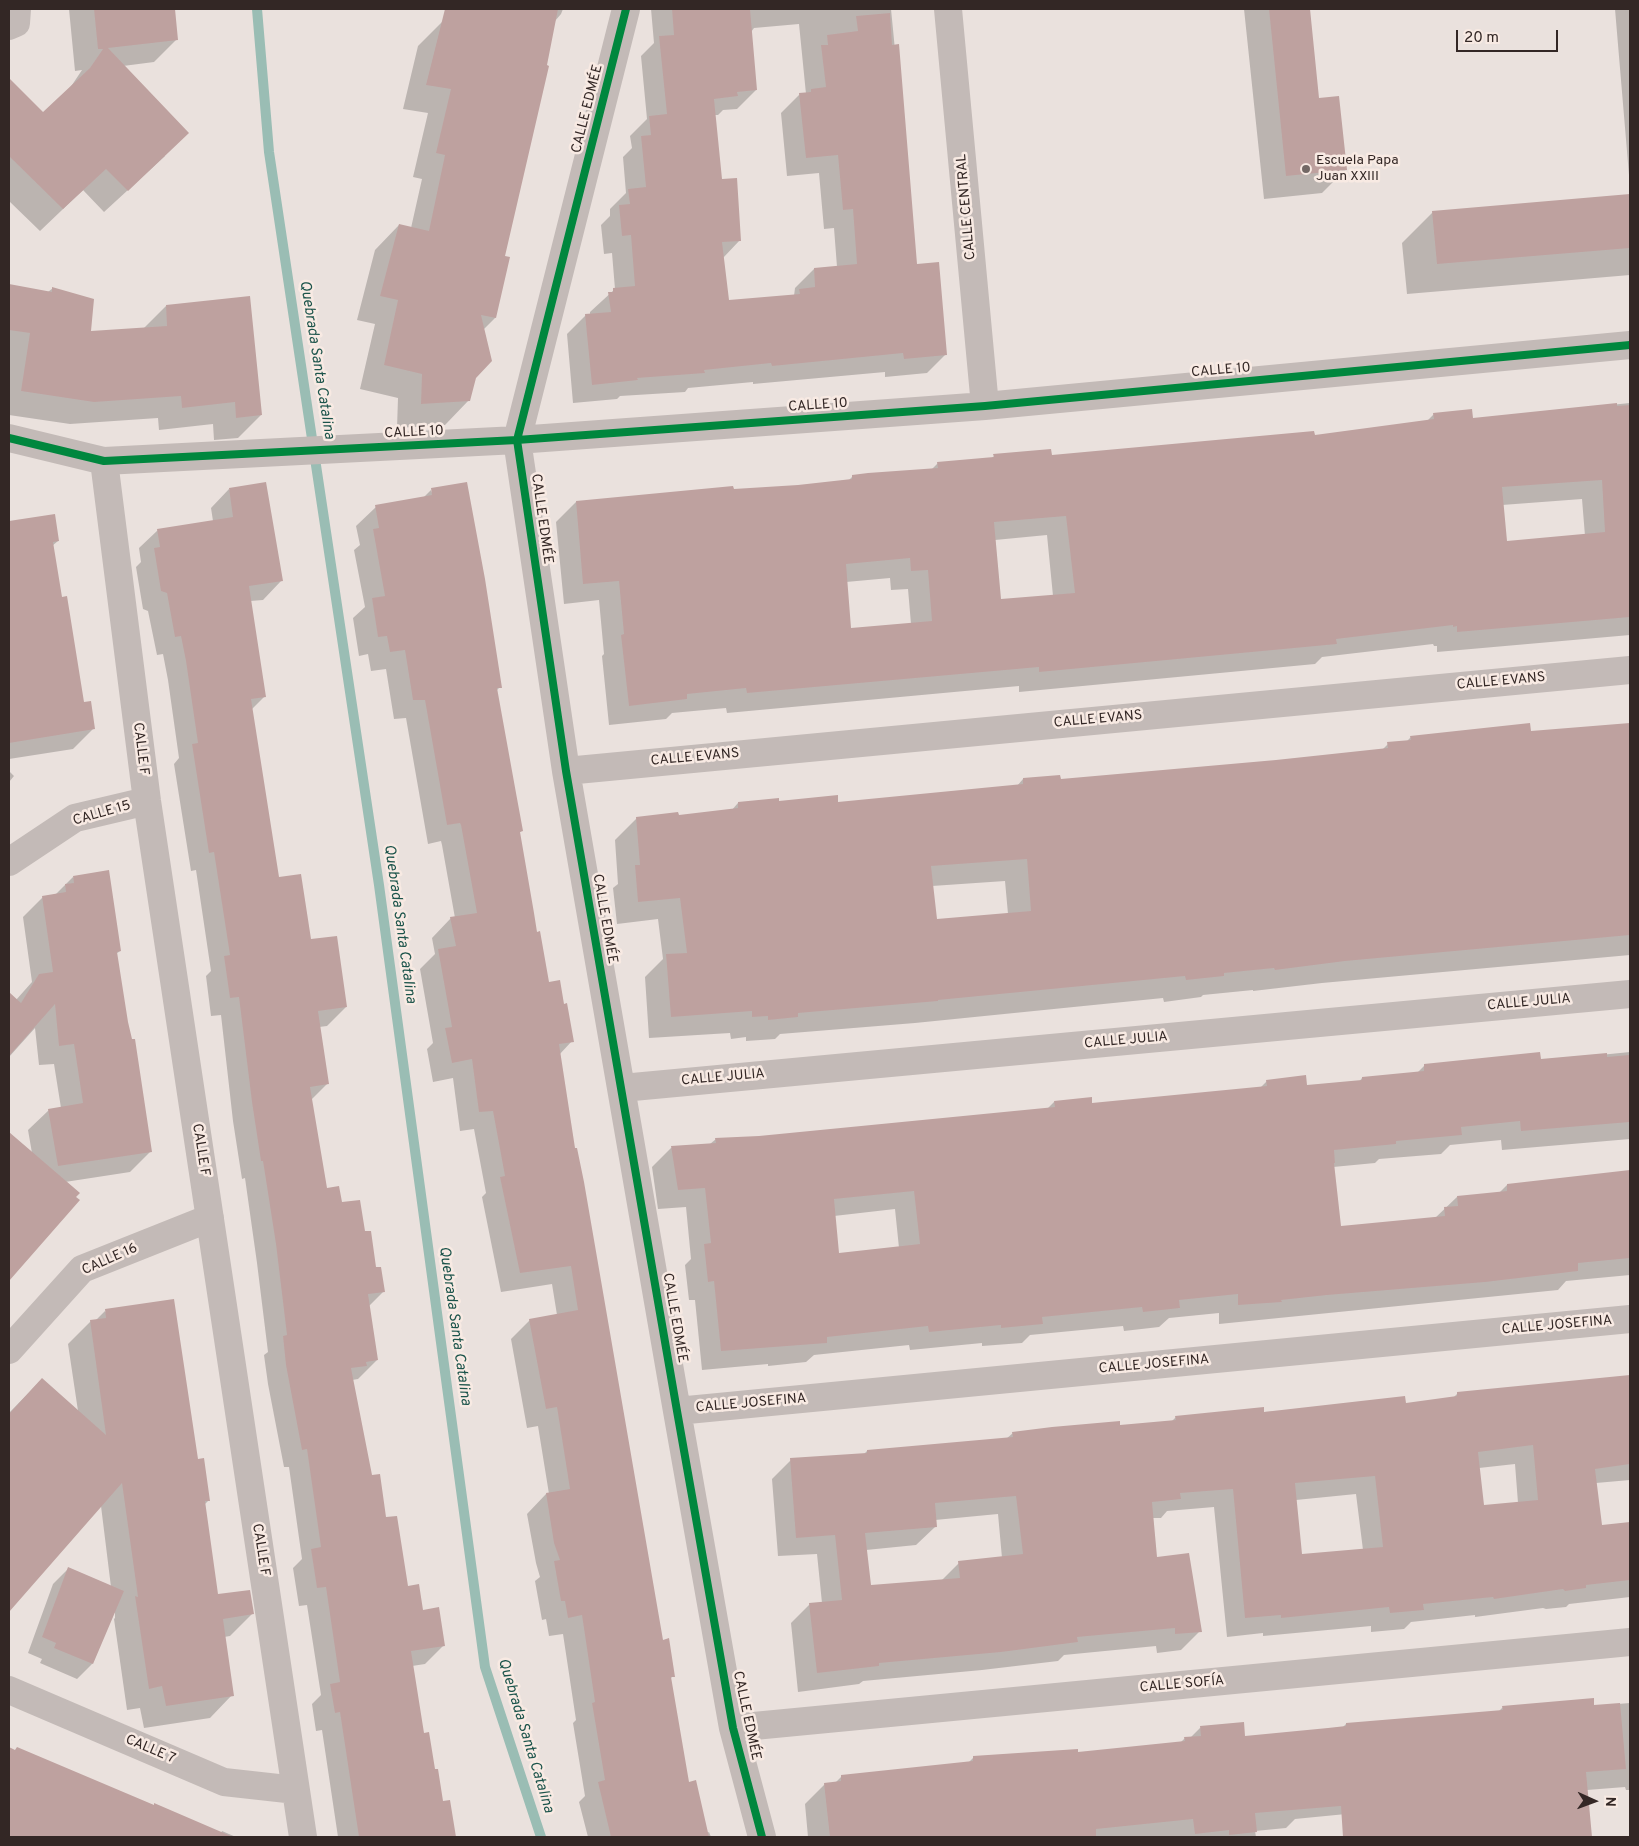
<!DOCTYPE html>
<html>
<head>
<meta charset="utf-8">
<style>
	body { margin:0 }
	#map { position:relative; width:1639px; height:1846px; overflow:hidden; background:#eae1dd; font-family:Overpass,sans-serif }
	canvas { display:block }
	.frame { position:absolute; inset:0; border:10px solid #332725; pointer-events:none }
	.north { position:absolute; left:1569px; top:1776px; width:50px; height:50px; -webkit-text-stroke:4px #f8eae3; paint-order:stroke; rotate:92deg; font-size:14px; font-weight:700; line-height:20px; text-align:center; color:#332725 }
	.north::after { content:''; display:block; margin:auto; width:18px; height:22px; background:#332725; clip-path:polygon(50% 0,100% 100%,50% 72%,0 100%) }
	.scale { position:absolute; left:1456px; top:30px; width:102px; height:22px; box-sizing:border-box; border:2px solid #332725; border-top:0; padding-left:6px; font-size:15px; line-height:18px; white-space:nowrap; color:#332725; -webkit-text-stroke:4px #f8eae3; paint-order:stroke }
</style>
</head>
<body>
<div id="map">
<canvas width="1639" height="1846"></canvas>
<div class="frame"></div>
<div class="north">N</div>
<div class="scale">20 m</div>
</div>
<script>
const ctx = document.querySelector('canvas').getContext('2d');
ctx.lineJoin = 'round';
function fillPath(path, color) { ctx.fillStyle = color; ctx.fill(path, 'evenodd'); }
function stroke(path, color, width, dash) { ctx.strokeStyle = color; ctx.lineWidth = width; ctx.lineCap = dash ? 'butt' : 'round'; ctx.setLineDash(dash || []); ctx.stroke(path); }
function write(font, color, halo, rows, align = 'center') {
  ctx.font = font + ' Overpass,sans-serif'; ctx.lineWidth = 5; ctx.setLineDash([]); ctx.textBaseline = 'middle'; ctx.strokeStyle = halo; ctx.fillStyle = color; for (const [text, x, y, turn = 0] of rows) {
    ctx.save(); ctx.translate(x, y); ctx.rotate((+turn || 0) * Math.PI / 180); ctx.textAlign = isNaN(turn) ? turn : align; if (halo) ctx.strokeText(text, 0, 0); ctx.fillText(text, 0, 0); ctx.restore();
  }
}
fillPath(new Path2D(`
	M69,9H173L177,39L154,62L123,66L165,156L104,212L83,190L40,231L9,201V85L18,89L43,113L70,88L82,70L75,71Z
	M457,9H563L561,14L555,21L504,257L495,318L483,330L469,400L445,425L397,428L398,398L360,389L375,324L357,320L375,250L399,225L411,228L422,179L413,177L428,113L403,109L418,46L442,22L454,25Z
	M651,9H891L916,265L946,354L927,373L885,377V372L753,384V382L688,388L685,392L620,396L617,399L573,403L567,334L586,315H590V312L615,289L612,253L604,254L601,225L610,216V209L626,193L623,157L632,148L630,136L647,119L641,56L654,43ZM799,24L806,94H800L781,113L787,176L819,173L824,229L834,228L837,267L814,269L795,288L794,296L728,301L723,258L740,240L721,181L714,115H718L723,110L737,109L756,90L751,32L754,28Z
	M1244,9H1308L1317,99L1345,170L1322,193L1264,199Z
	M1615,9H1630V187Z
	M1630,195V275L1407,294L1402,243L1433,212Z
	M9,286L48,292L53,288L90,332L143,329L166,306L261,415L238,438L214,440L213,424L159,430L158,418L70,424L9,415Z
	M1630,403V635L1437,652V646H1434L1433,644L1322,657L1315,664L1019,692V686L727,713L726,708L672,713L666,719L609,725L602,656L604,654L599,600L564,604L556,522L576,502L798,486L849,480L852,477L932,469L938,463L991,459L994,456L1051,457L1314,436L1427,421L1434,414L1472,419ZM1582,499L1585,536L1506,543L1502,505ZM1047,535L1053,596L1000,600L995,540ZM890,578L891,590L908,589L911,624L850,629L846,582Z
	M229,489L281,581L263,600L250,601L265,696L251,710L278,879L346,1007L327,1026L319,1027L328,1083L311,1100L326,1190L341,1204L364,1233L383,1292L369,1306L377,1360L358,1379L352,1380L371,1477L407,1588L444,1645L425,1664L412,1666L423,1734L442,1803L449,1802L454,1837H338L322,1730L316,1731L312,1704L321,1695L307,1605L299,1606L293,1568L302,1559L289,1467H284L268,1384L264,1355L268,1352L257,1263L245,1178L242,1179L233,1121L221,1015L211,1016L206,976L211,971L196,870L191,871L174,764L179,758L168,680L163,654L157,655L148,611L143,609L136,567L141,562L139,548L158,530L213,521L211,508Z
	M431,490L500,687L496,691L521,831L519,834L532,913L548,983L563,1005L572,1041L559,1055L574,1149L662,1641L673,1676L670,1679L688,1783L707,1833L709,1832L711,1837H588L579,1802L585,1796L573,1723L576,1720L563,1634L549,1636L546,1619L542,1620L535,1581L540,1577L536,1563L527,1514L546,1494H549L538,1426L527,1428L511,1339L530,1320L557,1315L552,1284L501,1292L482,1197L486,1193L474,1129L460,1131L453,1078L433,1082L427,1049L433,1043L420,969L435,954L432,938L451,918H455L442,845L441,841L428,844L406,718L394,719L386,669L371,671L368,654L359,656L353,618L365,607L354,550L360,545L356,526L376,507L423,498Z
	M54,515L58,541L52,546L61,598L83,704L93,729L73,749L9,759V522Z
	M1630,724V806H1628L1630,840V955L1322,983L1253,991V990L1203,995L1201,997L1164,1002L1163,998L915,1023L780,1034L775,1039L746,1041V1037L731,1039L730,1033L649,1038L645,977L663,959L658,919L617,924L613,888L618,884L615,840L637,818L678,817L731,811L738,803H837L1017,786L1023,779L1059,780L1276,761L1382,750L1388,744L1406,742L1411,737L1530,732ZM1005,881L1008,914L936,921L932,886Z
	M9,771L14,776L9,782Z
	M73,877L120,951L116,954L127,1022L151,1151L130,1172L65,1182L78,1200L9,1279V1133L32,1153L28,1130L49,1110L61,1108L54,1064L39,1065L35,1028L9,1057V999L11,996L16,1000L32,982L23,917L43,897L55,895Z
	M1630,1052V1139L1502,1150L1501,1140L1450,1145L1441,1154L1379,1159L1375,1163L1333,1167L1340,1228L1434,1219L1457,1197L1499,1193L1507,1185L1630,1171V1275L1566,1281L1558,1290L1219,1324V1313L1169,1318L1159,1327L1124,1331L1123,1326L1030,1335L1022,1343L982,1346V1343L910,1350L909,1345L814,1355L806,1362L768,1366V1364L702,1370L695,1300H689L685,1265L691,1259L686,1207L658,1209L652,1167L671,1148L710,1144L716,1139L759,1137L1047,1109L1054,1102L1091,1104L1260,1088L1267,1081L1306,1087L1359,1082L1362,1078L1417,1073L1424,1066L1540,1061ZM895,1209L899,1248L838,1254L834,1216Z
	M105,1311L197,1460L209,1500L204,1505L217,1596L252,1614L230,1636L224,1637L232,1695L210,1718L144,1728L140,1708L127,1710L114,1619L115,1618V1611L92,1664L77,1679L40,1663L42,1659L28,1653L53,1584L69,1568L111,1587L101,1506L9,1610V1413L42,1379L78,1411L68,1344L91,1321H95Z
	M1630,1377V1480L1596,1483L1600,1526L1630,1523V1597L1569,1604L1566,1607L1546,1609L1543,1608L1475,1617V1615L1411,1622L1404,1629L1371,1632V1626L1263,1636V1633L1227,1637L1214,1507L1167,1511L1161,1518H1152L1156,1558L1200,1631L1181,1650L1157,1653L1156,1646L1064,1655L1058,1661L982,1670L863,1681L859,1684L798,1692L791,1623L810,1604L822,1603L817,1554L778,1556L772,1479L791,1460L864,1454L867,1451L1006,1439L1013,1433L1171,1422L1176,1417L1405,1404L1453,1398L1457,1394ZM1515,1464L1518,1503L1483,1506L1479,1468ZM1356,1494L1363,1550L1301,1556L1296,1500ZM998,1514L1002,1558L959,1563L941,1581L870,1586L866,1550L916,1545L935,1527V1520Z
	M1630,1703V1790H1626L1625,1787L1587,1790L1591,1837H1461L1458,1813L1387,1810L1295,1819L1286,1828L1255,1831L1256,1837H808L805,1804L825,1784L835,1783L842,1776L968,1763L973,1758L1077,1754L1180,1743L1185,1738H1190L1200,1728L1244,1738L1343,1727L1346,1724L1498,1712L1503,1707L1593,1706Z
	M9,1749L221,1833L222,1831L236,1837H9Z`), '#0003');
stroke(new Path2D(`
	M257,9L269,152L379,885L485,1667L541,1837`), '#9abdb4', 10);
fillPath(new Path2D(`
	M94,9H175L178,40L108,48L189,133L128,191L106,169L63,209L9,156V78L43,112L90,68L103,49H98Z
	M445,9H558L547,65L549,66L505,256L510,257L496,318L481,315L492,361L476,378L470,401L421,404L422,374L384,365L398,300L380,296L399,224L429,231L445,155L436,153L451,89L426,85Z
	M672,9H750L757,90L737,92L738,96L714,99L722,179L737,178L741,241L722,242L729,300L800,294L799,289L815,287L814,268L857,264L853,209L843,210L838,155L806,158L799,93L811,92V89L826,87L821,45H828L827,35L858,31L856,16L890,13L892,45L899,44L917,264L939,262L947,355L904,359L903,353L772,366L771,363L704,370L705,373L637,378L638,380L592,385L585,314L611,312L608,292H613V288L635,286L631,235L622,236L619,205L630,204L628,189L646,187L641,136L651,135L649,116L667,114L659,36L674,35Z
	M1269,9H1310L1319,98L1339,96L1347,170L1286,176Z
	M1630,194V248L1437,264L1432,211Z
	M9,284L52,292V287L94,299L91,331L167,326L166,305L250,296L262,415L236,418L235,402L182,408L181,396L94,402L21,391L30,333L9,330Z
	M1617,403V406L1630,405V617L1457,632V626L1453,627V625L1336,639L1337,644L1039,672V667L747,693L746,688L687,694V699L629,706L621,635L624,634L619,581L583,584L576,501L733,486L734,489L798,485L852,479V475L868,473L938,468L937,462L994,457L993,454L1051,449L1052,455L1314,431L1315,435L1434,419L1433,413L1472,409L1473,418ZM1602,480L1605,532L1507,541L1502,487ZM1066,516L1075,593L1001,599L994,522ZM910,558L911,571L928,570L932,621L851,628L846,564Z
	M266,482L283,581L249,586L266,697L251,699L279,877L301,874L311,939L337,936L347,1007L318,1011L329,1084L310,1087L327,1188L339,1186L342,1202L360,1200L365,1231H371L376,1267H381L385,1292L368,1294L378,1360L366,1362L367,1366L351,1368L372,1475L380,1474L386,1517L397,1516L408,1586L419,1584L423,1610L439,1607L445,1646L411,1651L424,1733L429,1732L435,1769H438L443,1801L450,1800L456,1837H359L340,1712L335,1713L330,1684L340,1682L326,1587L317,1588L311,1549L321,1547L307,1449L302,1450L286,1365L283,1336L287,1335L276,1244L263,1161H261L252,1102L239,997L230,998L224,956L230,955L214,852L209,853L192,744L198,743L186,661L181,636L175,637L167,593L161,591L154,548L160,547L157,529L233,517L229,488Z
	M467,482L485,579L502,688H497L516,793L523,831L520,832L534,913L537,932L540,931L549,982L560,980L564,1004L567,1003L574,1042L559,1044L575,1148H577L584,1182L663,1640L669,1638L675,1677H671L689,1782L696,1780L709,1837H611L598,1782L605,1780L592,1703L595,1702L582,1615L568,1618L565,1601H561L554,1561L560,1560L554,1543L546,1493L570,1489L557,1407L546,1409L529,1319L578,1310L571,1266L520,1273L500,1177L505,1176L493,1111L479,1112L472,1059L452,1063L445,1028L452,1027L438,949L456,946L450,917L477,913L461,825L460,823L447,825L425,700H413L405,650L390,652L387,636L378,637L372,598L385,596L373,529L379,528L375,505L432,495L431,488Z
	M55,514L59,541L53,542L62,597L67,596L84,702L91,701L95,729L9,743V521Z
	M1530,723L1531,731L1630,723V935L1345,961L1275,970L1274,968L1224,973V976L1186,980L1185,976L938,1000V1001L798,1013V1017L768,1020V1016L752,1017V1011L671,1017L666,954L687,953L680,898L638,902L635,865H640L636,817L678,812L679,815L738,808V802L779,798V801L838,795V802L1023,784V778L1060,775L1061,779L1276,760L1388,748L1387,742L1411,740L1410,736ZM1027,859L1031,911L937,919L931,866Z
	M109,870L121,951L117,952L128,1022L132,1039H135L152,1152L58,1166L48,1109L83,1103L74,1044L59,1046L55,1004L9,1056V992L21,1003L39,974L53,972L42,896L66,892L65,884L74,883L73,876Z
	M1540,1052L1541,1059L1607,1053V1057L1629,1055L1630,1071V1122L1521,1131L1520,1121L1461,1127L1462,1135L1396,1141V1144L1334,1150L1335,1163H1334L1341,1226L1445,1216L1444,1207L1458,1206L1457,1196L1507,1191V1184L1630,1170V1258L1578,1263V1271L1485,1282L1327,1295L1281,1300L1282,1302L1238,1305V1294L1179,1300L1180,1308L1143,1312L1142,1307L1042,1317L1043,1324L1001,1328V1325L929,1332L928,1326L827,1337V1343L721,1351L714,1281L708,1282L704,1244L711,1243L705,1188L678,1190L671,1146L716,1143L715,1138L759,1136L1055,1107L1054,1101L1092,1097V1103L1267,1086L1266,1080L1306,1075L1307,1085L1362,1080V1077L1424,1071V1064ZM914,1191L920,1244L839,1253L834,1199Z
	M9,1132L80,1193L76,1197L80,1200L9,1281Z
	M174,1299L198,1459L204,1458L210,1501H205L218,1594L250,1590L254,1614L223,1619L234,1696L166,1706L162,1686L149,1689L135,1596L138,1597L122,1483L9,1612V1414L42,1378L106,1435L90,1320L106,1318L105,1309Z
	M1630,1375V1464L1595,1469L1602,1525L1630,1522V1580L1586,1585V1588L1565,1591L1563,1589L1494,1599L1493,1597L1423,1604L1424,1610L1390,1613L1389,1607L1281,1618V1615L1245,1618L1233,1489L1180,1493L1181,1499L1152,1502L1157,1557L1189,1553L1202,1632L1175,1634V1628L1077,1637L1078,1642L1001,1652L879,1663V1666L817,1673L809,1603L842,1600L835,1535L796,1538L790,1458L867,1453V1450L1013,1437L1012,1432L1052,1427L1120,1421V1425L1176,1420L1175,1416L1264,1407V1412L1405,1396L1406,1403L1457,1396V1392ZM1533,1445L1538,1500L1484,1505L1478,1452ZM1375,1476L1383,1547L1302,1554L1295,1483ZM1016,1496L1023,1554L958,1561L960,1578L871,1585L865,1533L937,1527L935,1503Z
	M68,1567L124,1591L93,1664L54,1648L56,1643L42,1637Z
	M1594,1698V1705L1620,1703L1626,1769L1586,1772L1592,1837H1343L1341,1806L1255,1813L1257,1832L1229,1835V1830L1195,1834L1193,1819L1096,1829V1837H830L824,1783L841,1781V1775L973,1761V1756L1078,1749V1752L1185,1741L1184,1737L1201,1736L1200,1726L1244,1722L1245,1736L1328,1728L1346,1726V1723L1503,1710L1502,1706Z
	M9,1747L15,1750L17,1747L154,1805V1803L233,1837H9Z`), '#bea19f');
stroke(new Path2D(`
	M626,9L517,440L566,771L677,1411L733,1728L762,1837
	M948,9L985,406
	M9,26L16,23L17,9
	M9,438L104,461L517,440L985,406L1630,345
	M104,461L147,801L303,1837
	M566,771L1630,670
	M9,862L75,818L147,801
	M622,1088L1630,994
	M9,1350L82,1269L210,1218
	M677,1411L1630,1319
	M9,1690L224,1782L296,1790
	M733,1728L1630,1642`), '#c3bab7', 28);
stroke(new Path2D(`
	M626,9L517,440L566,771L677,1411L733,1728L762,1837
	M9,438L104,461L517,440L985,406L1630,345`), '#00873e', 8);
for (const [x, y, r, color] of [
	[1306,169,5,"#736865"]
]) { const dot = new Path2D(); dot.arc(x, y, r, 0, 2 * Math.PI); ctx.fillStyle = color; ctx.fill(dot); stroke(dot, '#f8eae3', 2); }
write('14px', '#332725', '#f8eae3', [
	["CALLE EDMÉE",588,109,-76],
	["CALLE CENTRAL",967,207,-95],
	["CALLE 10",1221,371,-5],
	["CALLE 10",818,406,-4],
	["CALLE 10",414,433,-3],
	["CALLE EDMÉE",541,519,82],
	["CALLE EVANS",1501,682,-5],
	["CALLE EVANS",1098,720,-5],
	["CALLE F",140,749,83],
	["CALLE EVANS",695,758,-5],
	["CALLE 15",102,814,-16],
	["CALLE EDMÉE",604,919,80],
	["CALLE JULIA",1529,1003,-5],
	["CALLE JULIA",1126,1041,-5],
	["CALLE JULIA",723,1078,-5],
	["CALLE F",200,1150,81],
	["CALLE 16",110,1260,-24],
	["CALLE EDMÉE",674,1318,80],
	["CALLE JOSEFINA",1557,1326,-5],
	["CALLE JOSEFINA",1154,1365,-5],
	["CALLE JOSEFINA",751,1404,-5],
	["CALLE F",260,1550,81],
	["CALLE SOFÍA",1182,1685,-5],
	["CALLE EDMÉE",746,1716,78],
	["CALLE 7",150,1750,23]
]);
write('14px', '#332725', '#f8eae3', [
	["Escuela Papa",1316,161],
	["Juan XXIII",1316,177]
], 'left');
write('italic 15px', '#1c544b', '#f8eae3', [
	["Quebrada Santa Catalina",316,360,81],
	["Quebrada Santa Catalina",399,924,82],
	["Quebrada Santa Catalina",454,1326,82],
	["Quebrada Santa Catalina",525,1736,73]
]);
</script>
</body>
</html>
